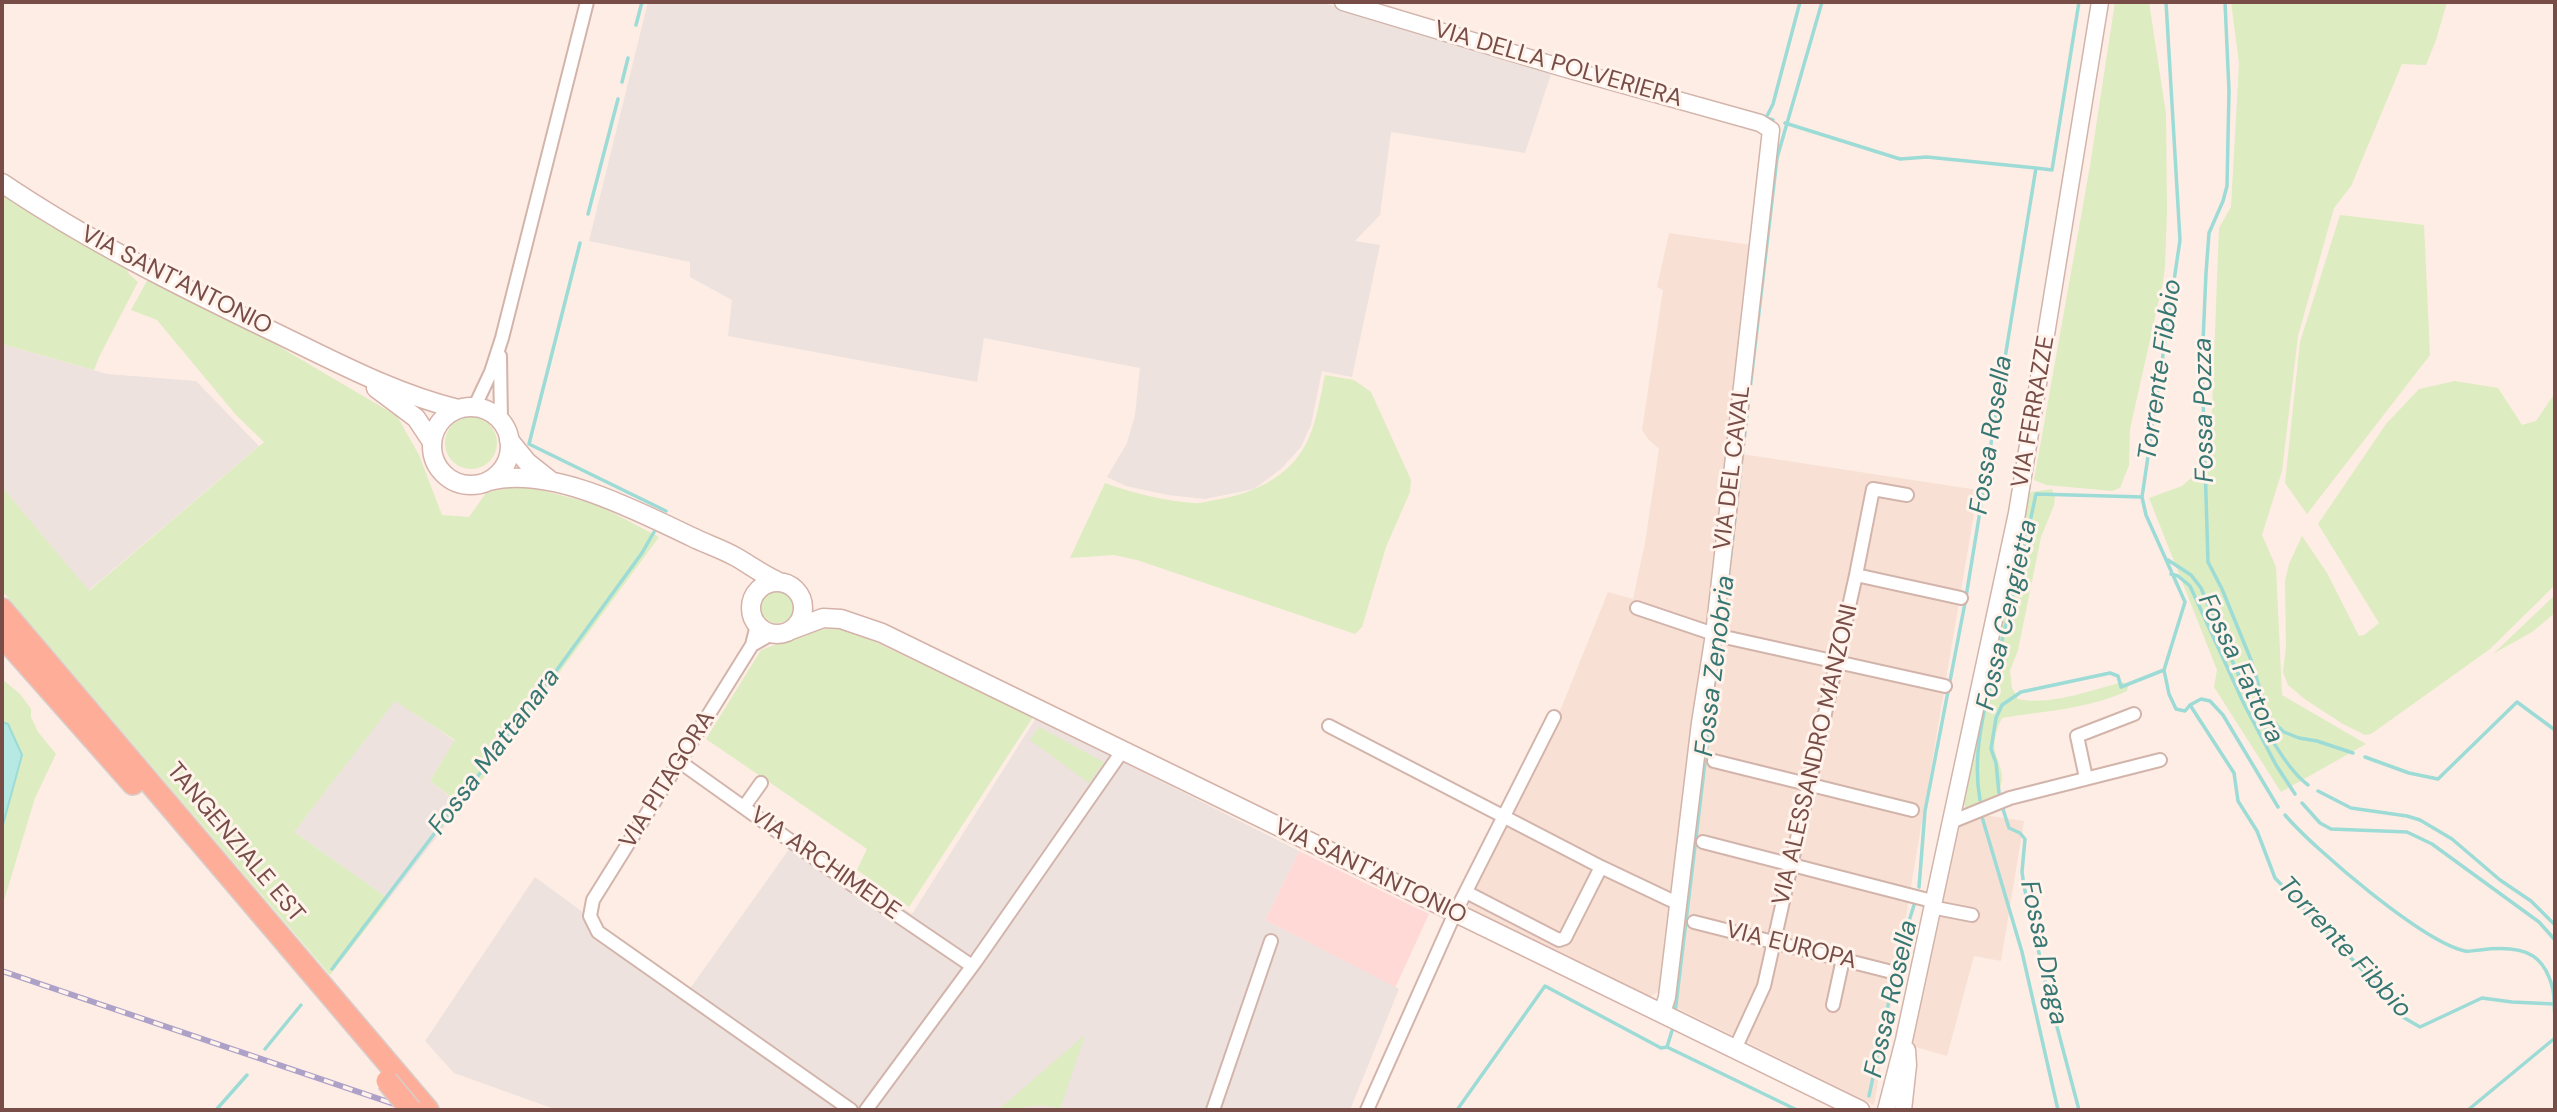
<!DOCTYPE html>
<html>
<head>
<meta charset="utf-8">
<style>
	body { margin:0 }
	#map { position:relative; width:2557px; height:1112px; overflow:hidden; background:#feede4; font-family:"DM Sans",sans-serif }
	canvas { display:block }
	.frame { position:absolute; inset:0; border:4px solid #784d47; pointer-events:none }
</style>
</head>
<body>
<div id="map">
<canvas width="2557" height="1112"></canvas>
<div class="frame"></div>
</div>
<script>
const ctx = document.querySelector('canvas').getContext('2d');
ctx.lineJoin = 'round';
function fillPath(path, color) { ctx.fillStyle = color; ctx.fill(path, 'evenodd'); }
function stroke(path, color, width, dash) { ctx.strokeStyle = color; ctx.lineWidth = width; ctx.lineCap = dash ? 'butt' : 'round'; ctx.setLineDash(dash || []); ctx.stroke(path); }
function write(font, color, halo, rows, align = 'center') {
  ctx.font = font + ' "DM Sans",sans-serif'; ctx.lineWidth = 6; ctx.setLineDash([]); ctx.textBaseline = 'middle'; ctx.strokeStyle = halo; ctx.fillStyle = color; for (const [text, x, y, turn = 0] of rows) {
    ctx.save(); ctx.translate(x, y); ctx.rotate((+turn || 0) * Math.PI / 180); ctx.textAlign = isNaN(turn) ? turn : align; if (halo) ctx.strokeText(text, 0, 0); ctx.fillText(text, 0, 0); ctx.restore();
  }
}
fillPath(new Path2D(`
	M1669,233L1751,245L1720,524L1662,990L1649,997L1468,908L1473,890L1562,706L1608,592L1633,599L1645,543L1659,449L1649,440L1642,430L1663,290L1657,287Z
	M1742,454L1978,490L1874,1105L1671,1005Z
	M1957,811L2024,821L2001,961L1974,956L1947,1056L1912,1046Z`), '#f8e0d4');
fillPath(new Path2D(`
	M1299,851L1429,914L1395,988L1265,920Z`), '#ffd9d6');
fillPath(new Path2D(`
	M648,2H1320L1552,71L1525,153L1391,132L1380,215L1355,241L1380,245L1352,377L1322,371L1311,425L1301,447L1281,469L1254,489L1205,499L1168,495L1126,486L1107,477L1127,443L1135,415L1140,368L984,338L977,382L728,336L732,300L690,277V262L589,241Z
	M2,344L107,374L196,381L259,446L88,591L2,487Z
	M395,700L455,741L430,781L461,805L389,899L294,832Z
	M1036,718L1299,851L1265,920L1399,989L1350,1110H557L454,1073L425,1041L535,877L689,990L797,838L912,914Z`), '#ede2de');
fillPath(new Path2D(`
	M2115,2H2149L2166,114L2167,211L2165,266L2163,282L2130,429L2129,465L2120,488L2112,491L2046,485L2034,480L2090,166Z
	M2231,2H2447L2436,40L2426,65L2402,64L2351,186L2334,208L2298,336L2282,471L2262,535L2276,567L2282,695L2366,744L2281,792L2214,687L2217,670L2149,498L2182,486L2210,462L2219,228L2231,207L2239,63Z
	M2,187L125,265L129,274L138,282L100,355L94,370L2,344Z
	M2340,215L2424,225L2430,355L2307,514L2285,483L2300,342Z
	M148,279L234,320L397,416L419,455L442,515L469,517L486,493L522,485L598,505L659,537L512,737L514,739L462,805L430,781L455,740L395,701L294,832L389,899L330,975L2,591V487L89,591L264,442L236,415L157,320L131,310Z
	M1325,375L1354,380L1371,392L1411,480L1410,492L1386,547L1362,627L1355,634L1137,560L1114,555L1070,558L1105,483C1132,493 1165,501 1194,503C1201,504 1208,501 1215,500C1252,494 1289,478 1307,442C1317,421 1320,398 1325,375Z
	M2455,381L2498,388L2522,425L2536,421L2555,393V585L2490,649L2371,734L2365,735L2343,724L2306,700L2288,685L2283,672L2286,647L2285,581L2289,564L2302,536L2327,573L2359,636L2364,635L2379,623L2318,524L2386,424L2419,389Z
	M445 443a26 26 0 1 1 52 0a26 26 0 1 1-52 0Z
	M2052,489L2055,497L2054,505L2041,537L2018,650L2010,671L2012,688L2018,699C2051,706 2091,690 2123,682L2128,687L2127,691C2089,709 2043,711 2002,718C1997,728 1993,740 1995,751C1997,760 2002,769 2002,779C2000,797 1985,811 1967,809L1964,804L1968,775L2007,592L2015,568L2026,497L2031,492Z
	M759 605a18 18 0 1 1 36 0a18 18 0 1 1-36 0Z
	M2555,595V613L2532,632L2493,654Z
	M846,628L1033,717L909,907L857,870L867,849L706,739L761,650L818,629Z
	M2,679L20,694L31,709V717L38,732L56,754L35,798L2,907V828L22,755L8,725L2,722Z
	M1039,727L1107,764L1105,768L1100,767L1089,783L1030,740Z
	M1085,1035L1060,1109C1037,1101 1021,1110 998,1110Z`), '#ddecc1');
const water = new Path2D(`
	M2,722L8,724L22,755L2,828Z`);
fillPath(water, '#b6e9e4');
stroke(water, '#9cdbd6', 2);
stroke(new Path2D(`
	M2166,2L2180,240L2142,497L2146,515L2185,602L2164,670L2169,694L2176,709L2185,711L2190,705L2234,773L2238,801L2257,831L2275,878L2369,977L2401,1016L2420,1027L2482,998L2512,1002L2554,1004L2555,1018
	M2225,2L2229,91L2227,186L2223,201L2209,233L2206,273L2202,364L2208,562L2222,589L2251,660L2266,709L2272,721L2284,732L2299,738L2317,741L2353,753
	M636,25L642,2
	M622,82L628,58
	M1773,120L1766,118L1773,104L1800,2
	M1785,123L1900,159L1927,157L2036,168
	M588,214L618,99
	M580,243L529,444L666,511
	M2168,560L2191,575L2201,588C2221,635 2269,757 2308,785
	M2171,574L2178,576L2190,586L2244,704L2276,765L2295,794
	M1725,603L1777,158L1822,2
	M2190,705L2201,699L2210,701L2223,715L2278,807
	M2365,757L2409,773L2438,779L2517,702L2555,730
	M2318,791L2351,808L2407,816L2420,820L2452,839L2500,880L2531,901L2555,925
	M1999,793L1996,763L1991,749L1996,718L2002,705L2021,692L2110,673L2118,676L2121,687L2164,670
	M1980,800C1970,746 1990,689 2003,636C2015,589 2026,542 2036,494L2142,497
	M2302,803L2320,823L2331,829L2407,832L2432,844L2539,922L2555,940
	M2002,806L2009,828L2020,833L2025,839L2022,872L2024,886L2047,989L2079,1110
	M2285,815C2314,849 2423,942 2465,951C2470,952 2475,950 2480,950C2496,948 2519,947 2533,956C2547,965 2555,988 2554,1004
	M1982,817L2022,952L2058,1110
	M1919,887L1925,811L1965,603L2036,168L2052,170L2079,2
	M332,969L524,715L642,553L654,532
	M1675,1013L1717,662
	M1667,1047L1797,1110
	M265,1049L301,1005
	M1869,1096L1899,953L1915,902
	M216,1110L247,1075
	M1457,1110L1545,986L1661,1048L1667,1047L1674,1024
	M2468,1110L2555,1038`), '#9cdbd6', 3.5);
const minor = new Path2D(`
	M500,356L501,422
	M474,408L491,372L502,338L587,2
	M1856,575L1961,598
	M1637,608L1714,634
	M754,621L756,629L752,645L593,900L590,916L598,932L851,1110
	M1729,638L1945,686
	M752,645L773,633
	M1329,726L1601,867L1679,904
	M1714,761L1912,810
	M680,762L847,881L972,966
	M2086,778L2077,736L2134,714
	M744,807L761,783
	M1951,822L2010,798L2160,760
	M1703,842L1932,901
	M1466,892L1559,940L1565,938L1601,867
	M1931,907L1972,915
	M1694,922L1888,971
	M1833,1005L1843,959
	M1735,1049L1764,986L1856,575L1873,489L1907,495
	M866,1110L976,961L1123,750
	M1213,1110L1271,941
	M1367,1110L1455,913L1554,717`);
const tertiary = new Path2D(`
	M1343,2L1563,68L1760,123L1771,130L1714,634L1700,723L1667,997L1662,1013
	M1886,1110L1904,1040L2017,513L2100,2
	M1903,1110L1908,1065L1907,1050`);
const secondary = new Path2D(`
	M2,183C88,241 179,286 272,331C332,360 393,393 458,409
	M376,388L416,418L432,442
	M432 446a39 39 0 1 1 78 0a39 39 0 1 1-78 0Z
	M509,440L527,462L551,481
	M489,481C551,465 637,511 692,537C706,544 722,549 736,557C750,565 762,574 777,581
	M751 608a26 26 0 1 1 52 0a26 26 0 1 1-52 0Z
	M791,630L823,618L841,619L882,633L1860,1110`);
const trunk = new Path2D(`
	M2,609L428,1110
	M2,636L133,784`);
stroke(minor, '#d2b4ab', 16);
stroke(tertiary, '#d2b4ab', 19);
stroke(secondary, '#d5b2a9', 21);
stroke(trunk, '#d9cdcb', 24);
stroke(minor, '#fff', 12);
stroke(tertiary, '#fff', 16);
stroke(secondary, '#fff', 18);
stroke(trunk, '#fead98', 21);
const rail = new Path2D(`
	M2,971L412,1110`);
stroke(rail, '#ada1c8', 6);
stroke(rail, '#fff3eb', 3.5, [10]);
const trunkBridge = new Path2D(`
	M387,1081L411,1110`);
stroke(trunkBridge, '#d9cdcb', 24, []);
stroke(trunkBridge, '#fead98', 21);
write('24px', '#784d47', '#fff3eb', [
	["VIA DELLA POLVERIERA",1558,65,16],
	["VIA SANT'ANTONIO",176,281,27],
	["VIA FERRAZZE",2034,412,-80],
	["VIA DEL CAVAL",1733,468,-83],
	["VIA ALESSANDRO MANZONI",1816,755,-77],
	["VIA PITAGORA",668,780,-58],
	["TANGENZIALE EST",235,843,50],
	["VIA ARCHIMEDE",825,864,35],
	["VIA SANT'ANTONIO",1370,872,26],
	["VIA EUROPA",1791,946,14]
]);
write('italic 26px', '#377773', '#fff3eb', [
	["Torrente Fibbio",2161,370,-82],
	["Fossa Pozza",2205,410,-91],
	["Fossa Rosella",1992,435,-81],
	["Fossa Cengietta",2008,615,-77],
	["Fossa Zenobria",1716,666,-83],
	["Fossa Fattora",2240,669,64],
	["Fossa Mattanara",495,752,-53],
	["Torrente Fibbio",2344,948,47],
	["Fossa Draga",2043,953,78],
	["Fossa Rosella",1892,999,-77]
]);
</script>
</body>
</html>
